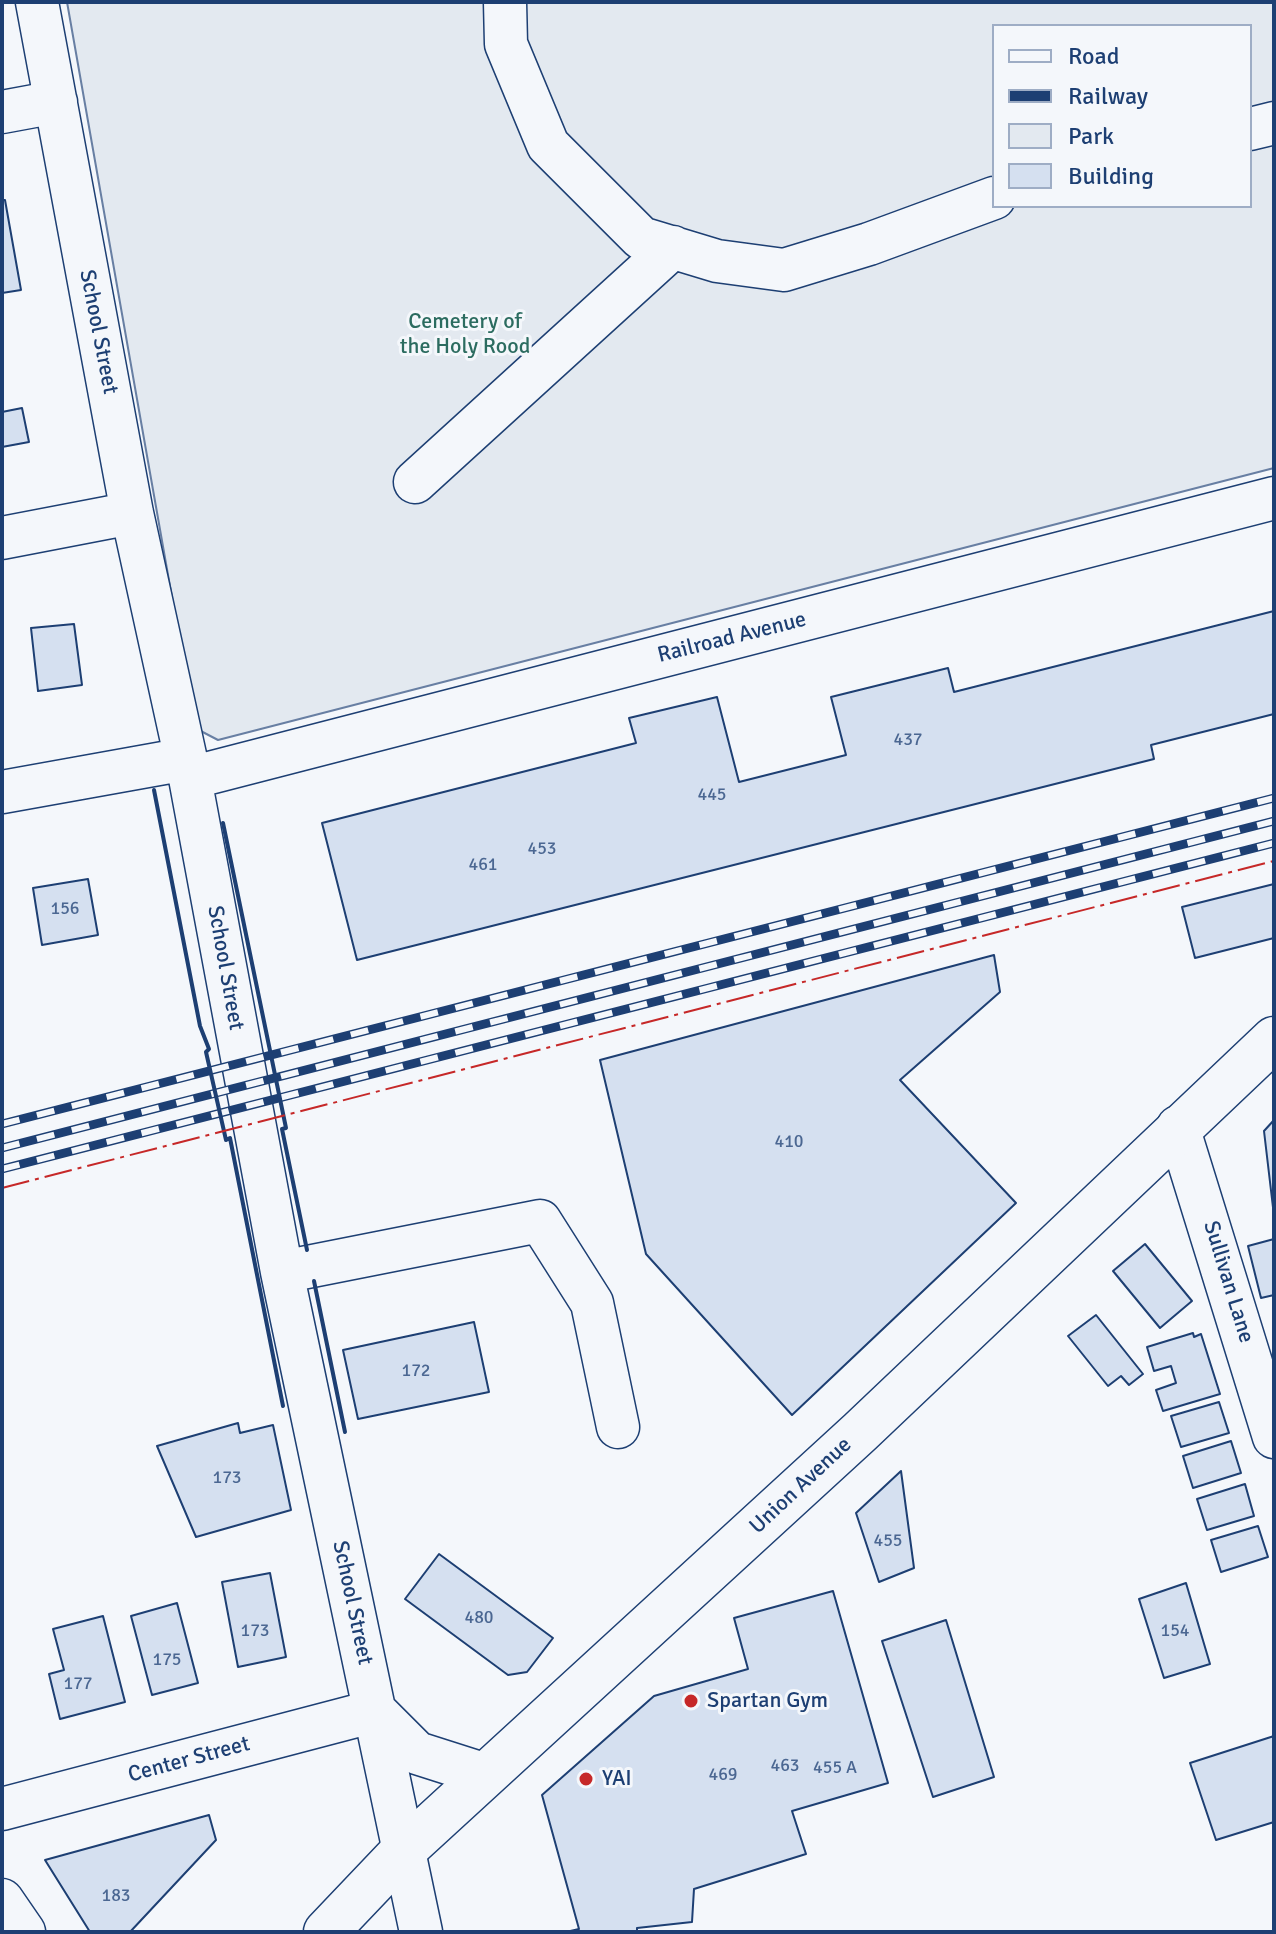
<!DOCTYPE html>
<html>
<head>
<meta charset="utf-8">
<style>
	body { margin:0 }
	#map { position:relative; width:1276px; height:1934px; overflow:hidden; background:#f4f7fb; font-family:Signika,sans-serif }
	canvas { display:block }
	.frame { position:absolute; inset:0; border:4px solid #1d3f73; pointer-events:none }
	.legend { position:absolute; left:992px; top:24px; width:260px; height:184px; box-sizing:border-box; background:#f4f7fb; border:2px solid #9eadc5; margin:0; padding:10px 14px; list-style:none; font-size:24px; color:#1d3f73 }
	.legend li { display:flex; align-items:center; gap:16px; height:40px }
	.legend b { width:40px; border:2px solid #9eadc5 }
</style>
</head>
<body>
<div id="map">
<canvas width="1276" height="1934"></canvas>
<div class="frame"></div>
<ul class="legend">
<li><b style="height:10px;background:#f4f7fb"></b>Road</li>
<li><b style="height:10px;background:#1d3f73"></b>Railway</li>
<li><b style="height:22px;background:#e3e9f0"></b>Park</li>
<li><b style="height:22px;background:#d5e0f0"></b>Building</li>
</ul>
</div>
<script>
const ctx = document.querySelector('canvas').getContext('2d');
ctx.lineJoin = 'round';
function fillPath(path, color) { ctx.fillStyle = color; ctx.fill(path, 'evenodd'); }
function stroke(path, color, width, dash) { ctx.strokeStyle = color; ctx.lineWidth = width; ctx.lineCap = dash ? 'butt' : 'round'; ctx.setLineDash(dash || []); ctx.stroke(path); }
function write(font, color, halo, rows, align = 'center') {
  ctx.font = font + ' Signika,sans-serif'; ctx.lineWidth = 6; ctx.setLineDash([]); ctx.textBaseline = 'middle'; ctx.strokeStyle = halo; ctx.fillStyle = color; for (const [text, x, y, turn = 0] of rows) {
    ctx.save(); ctx.translate(x, y); ctx.rotate((+turn || 0) * Math.PI / 180); ctx.textAlign = isNaN(turn) ? turn : align; if (halo) ctx.strokeText(text, 0, 0); ctx.fillText(text, 0, 0); ctx.restore();
  }
}
const green = new Path2D(`
	M67,2H1274V468L218,740L195,728ZM994,26H1250V206H994Z`);
fillPath(green, '#e3e9f0');
stroke(green, '#687fa3', 2);
const building = new Path2D(`
	M2,200H5L21,290L2,293Z
	M22,408L29,442L2,447V412Z
	M1274,611V714L1151,745L1154,759L357,960L322,823L636,743L629,718L717,697L739,782L846,755L831,697L948,668L954,692Z
	M74,624L82,685L38,691L31,628Z
	M88,879L98,935L42,945L33,888Z
	M1274,884V938L1195,958L1182,907Z
	M994,955L1000,992L900,1080L1016,1203L792,1415L646,1254L600,1060Z
	M1274,1120V1216L1264,1131Z
	M1274,1239V1295L1261,1298L1248,1246Z
	M1145,1244L1192,1301L1160,1328L1113,1271Z
	M1096,1315L1143,1374L1129,1385L1121,1376L1108,1386L1068,1336Z
	M474,1322L489,1392L358,1419L343,1350Z
	M1193,1333L1194,1337L1201,1334L1220,1394L1163,1411L1156,1390L1176,1383L1171,1366L1154,1371L1147,1347Z
	M1219,1402L1229,1433L1181,1447L1171,1416Z
	M238,1423L240,1433L273,1425L291,1510L196,1537L157,1446Z
	M1231,1441L1241,1473L1193,1488L1183,1456Z
	M901,1471L914,1568L879,1582L856,1513Z
	M1245,1484L1254,1516L1207,1530L1197,1499Z
	M1258,1526L1268,1557L1221,1572L1211,1540Z
	M439,1554L553,1638L527,1672L508,1675L405,1599Z
	M270,1573L286,1657L238,1667L222,1582Z
	M1186,1583L1210,1664L1164,1678L1139,1599Z
	M833,1591L888,1783L792,1811L806,1854L694,1889L692,1922L637,1928V1932H566L579,1929L542,1795L654,1696L748,1669L734,1618Z
	M177,1603L198,1683L152,1695L131,1616Z
	M103,1616L125,1702L60,1719L49,1674L64,1670L53,1629Z
	M946,1620L994,1777L933,1797L882,1641Z
	M1274,1736V1822L1216,1840L1190,1763Z
	M209,1815L216,1840L130,1932H90L45,1860Z`);
fillPath(building, '#d5e0f0');
stroke(building, '#1d3f73', 2);
const minor = new Path2D(`
	M37,2L132,513L190,778L282,1272L421,1932
	M505,2L506,44L548,145L641,238L717,261L784,270L869,244L994,198
	M2,112L56,102
	M1250,129L1274,123
	M415,482L673,247
	M2,538L132,513
	M190,778L1274,498
	M2,792L186,759
	M1178,1127L1274,1437
	M282,1272L540,1221L592,1303L618,1427
	M2,1809L375,1711L417,1753L486,1775
	M2,1900L24,1932`);
const major = new Path2D(`
	M326,1932L404,1850L860,1432L1274,1039`);
stroke(minor, '#1d3f73', 45);
stroke(major, '#1d3f73', 47);
stroke(minor, '#f4f7fb', 42);
stroke(major, '#f4f7fb', 44);
const rail = new Path2D(`
	M2,1124L1274,798
	M2,1148L1274,821
	M2,1169L1274,843`);
stroke(rail, '#1d3f73', 9);
stroke(rail, '#f4f7fb', 6, [18]);
stroke(new Path2D(`
	M154,790L200,1026L209,1049L206,1052L226,1140L230,1138L283,1406
	M223,823L286,1128L282,1129L307,1250
	M314,1281L345,1432`), '#1d3f73', 4);
stroke(new Path2D(`
	M2,1188L1274,861`), '#c62828', 2, [28, 6, 4, 6]);
for (const [x, y, r, color] of [
	[691,1701,8,"#c62828"],
	[586,1779,8,"#c62828"]
]) { const dot = new Path2D(); dot.arc(x, y, r, 0, 2 * Math.PI); ctx.fillStyle = color; ctx.fill(dot); stroke(dot, '#f4f7fb', 3); }
write('18px', '#4b6792', null, [
	["437",908,740],
	["445",712,795],
	["453",542,849],
	["461",483,865],
	["156",65,909],
	["410",789,1142],
	["172",416,1371],
	["173",227,1478],
	["455",888,1541],
	["480",479,1618],
	["173",255,1631],
	["154",1175,1631],
	["175",167,1660],
	["177",78,1684],
	["463",785,1766],
	["455 A",835,1768],
	["469",723,1775],
	["183",116,1896]
]);
write('22px', '#2c6c60', '#f4f7fb', [
	["Cemetery of",465,322],
	["the Holy Rood",465,347]
]);
write('22px', '#1d3f73', '#f4f7fb', [
	["School Street",98,332,79],
	["Railroad Avenue",732,638,-14],
	["School Street",225,968,80],
	["Sullivan Lane",1228,1282,73],
	["Union Avenue",801,1486,-43],
	["School Street",352,1603,78],
	["Center Street",189,1760,-15]
]);
write('22px', '#1d3f73', '#f4f7fb', [
	["Spartan Gym",707,1701],
	["YAI",602,1779]
], 'left');
</script>
</body>
</html>
